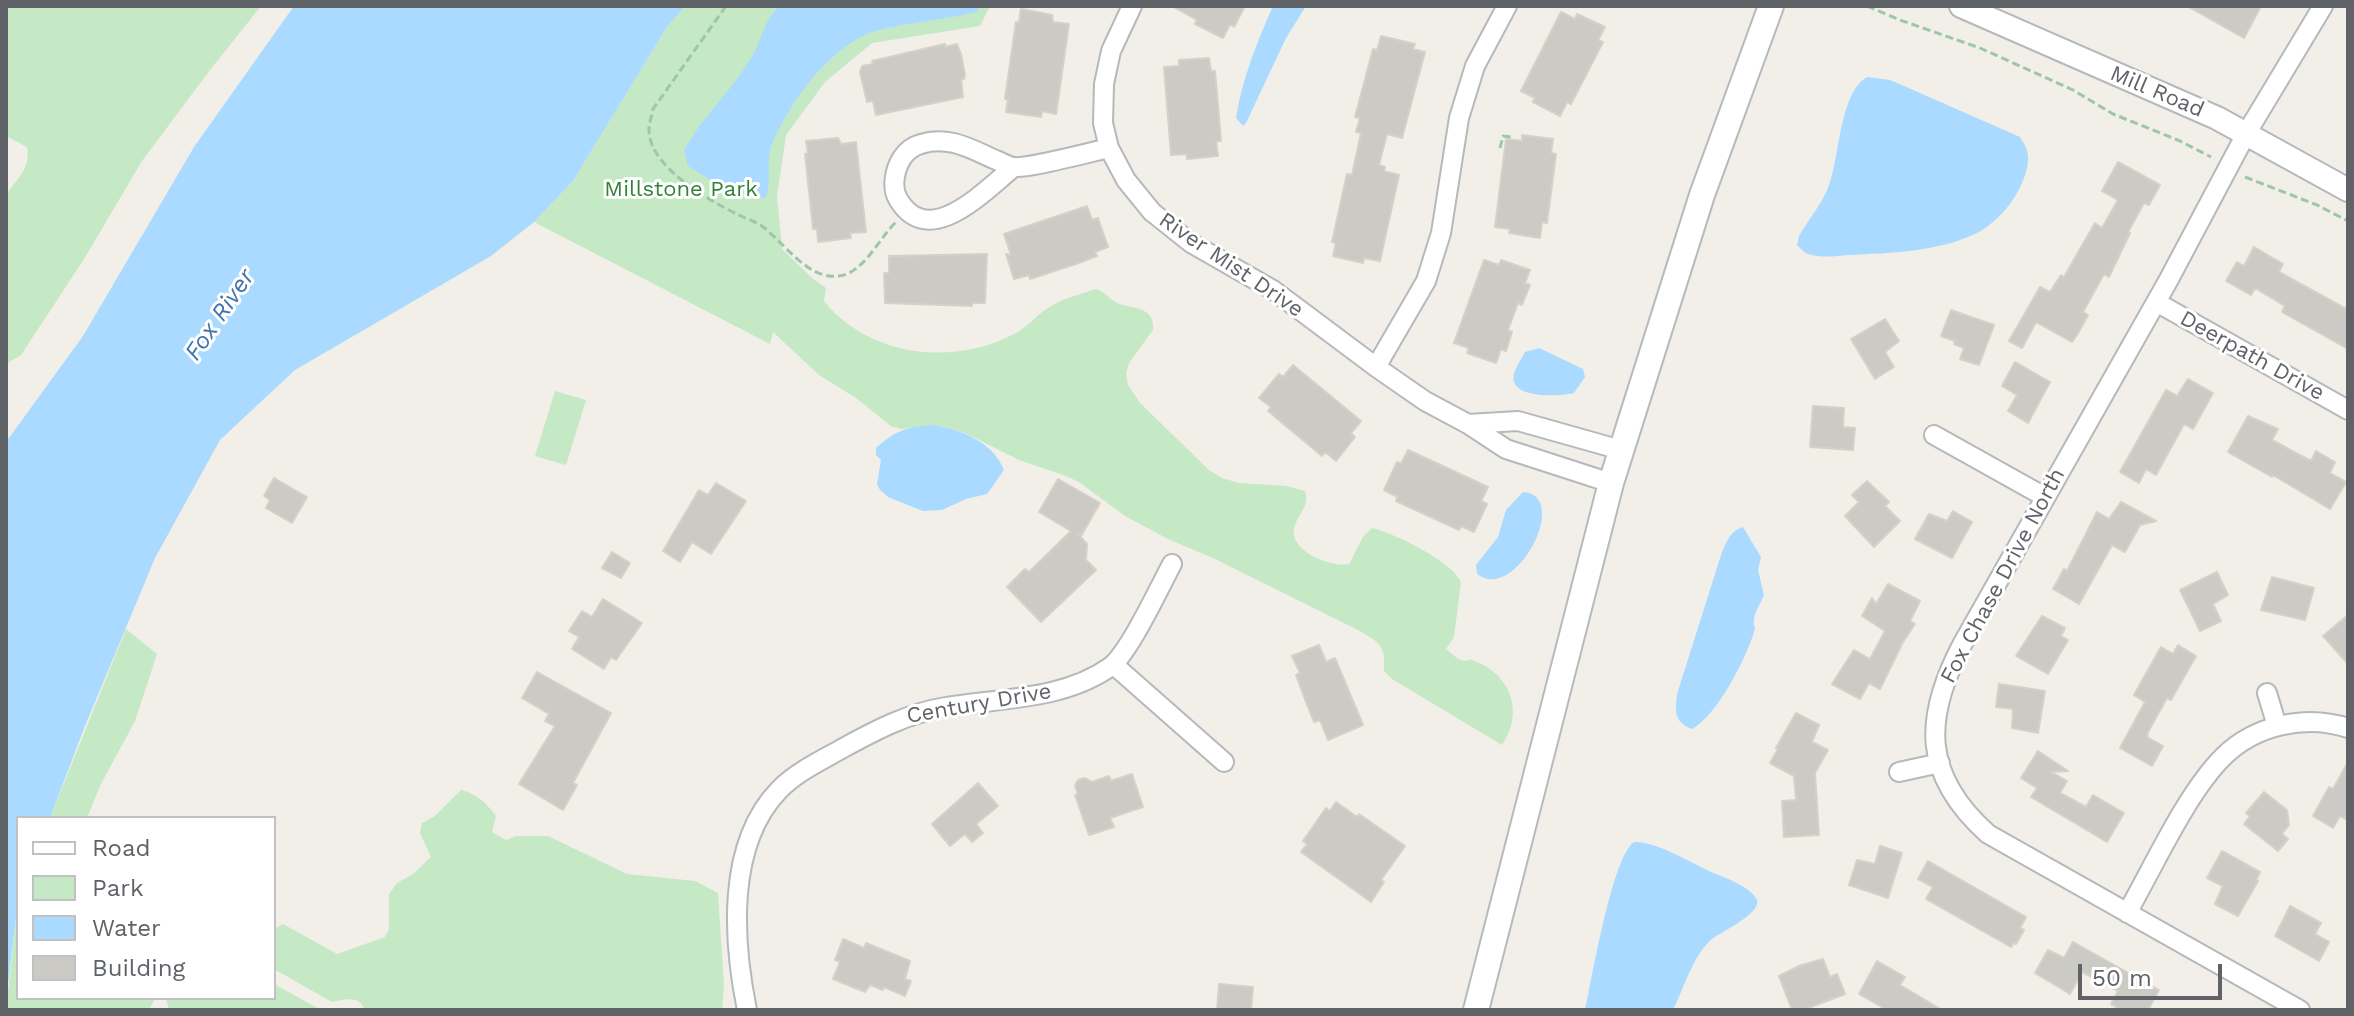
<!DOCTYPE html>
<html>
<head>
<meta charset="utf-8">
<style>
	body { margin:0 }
	#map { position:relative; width:2354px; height:1016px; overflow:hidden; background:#f1efe8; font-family:"Work Sans",sans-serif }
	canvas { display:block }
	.frame { position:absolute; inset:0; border:8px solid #5f6368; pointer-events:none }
	.legend { position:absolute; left:16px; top:816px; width:260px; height:184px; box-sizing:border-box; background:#fff; border:2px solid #bfc1c3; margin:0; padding:10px 14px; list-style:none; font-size:24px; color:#5f6368 }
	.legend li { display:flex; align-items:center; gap:16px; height:40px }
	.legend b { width:40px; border:2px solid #bfc1c3 }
	.scale { position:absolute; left:2078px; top:964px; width:144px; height:36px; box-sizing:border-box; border:4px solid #5f6368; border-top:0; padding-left:10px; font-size:24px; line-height:28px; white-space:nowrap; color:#5f6368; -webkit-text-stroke:6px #fff; paint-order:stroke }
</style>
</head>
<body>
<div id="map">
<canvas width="2354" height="1016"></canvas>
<div class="frame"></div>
<ul class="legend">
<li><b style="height:10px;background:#fff"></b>Road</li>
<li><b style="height:22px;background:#c5e8c5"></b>Park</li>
<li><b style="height:22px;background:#aadaff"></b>Water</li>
<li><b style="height:22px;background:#cccac5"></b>Building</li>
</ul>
<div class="scale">50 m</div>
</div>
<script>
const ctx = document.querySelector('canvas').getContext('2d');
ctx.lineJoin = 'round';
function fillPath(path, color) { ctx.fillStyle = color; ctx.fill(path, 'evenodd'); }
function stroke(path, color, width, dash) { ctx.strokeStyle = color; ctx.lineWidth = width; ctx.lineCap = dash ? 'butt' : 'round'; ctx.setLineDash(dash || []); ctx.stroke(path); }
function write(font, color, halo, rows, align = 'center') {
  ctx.font = font + ' "Work Sans",sans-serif'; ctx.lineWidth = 6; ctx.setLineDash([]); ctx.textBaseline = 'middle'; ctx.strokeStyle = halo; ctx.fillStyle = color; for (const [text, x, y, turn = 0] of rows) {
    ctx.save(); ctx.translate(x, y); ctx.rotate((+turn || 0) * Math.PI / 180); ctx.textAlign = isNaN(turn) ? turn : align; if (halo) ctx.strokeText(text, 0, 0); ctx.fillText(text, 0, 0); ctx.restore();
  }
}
fillPath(new Path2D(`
	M6,6H261L210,70L142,161L84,259L21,355L6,364V196C16,178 31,170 27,147L6,136Z
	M685,6H990L980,26L872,43L825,82L786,135L777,196L782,249L812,278L826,288L824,301C869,357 954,367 1016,333C1027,327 1035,317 1045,310C1060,299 1078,295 1096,289C1106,292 1110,300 1119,304C1135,309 1155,307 1153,330L1129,363L1126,373L1128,385L1140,403L1209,470L1222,478L1239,483L1286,486L1305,491C1310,507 1298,513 1294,528C1289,551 1331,568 1349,564L1363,537L1372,528C1394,533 1453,562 1461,582L1454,637L1446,649C1451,653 1457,659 1462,660C1473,663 1464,657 1475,661C1512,676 1524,713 1502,745L1392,679L1384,671C1385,645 1381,644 1360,631L1213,558L1170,540L1125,516L1079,482L1066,476L1019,460L965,433L945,427L934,425L902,429L891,426L856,398L819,375L773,332L770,344L534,222L573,181L667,27Z
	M555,391L586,400L566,465L535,456Z
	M126,629L157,654L135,721L100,786L87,818H50Z
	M461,790C477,794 486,803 496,816L492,832L506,840L516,836H548L627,874L695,881L718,893L724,987L722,1010H365C359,995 345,999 332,1002L274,969V929L283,924L337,954L385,937L389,929V894L397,883L413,874L431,857L420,833L422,823L435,816Z
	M18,902V998H155L149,1010H6Z
	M274,984L321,1010H169L166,998H274Z`), '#c5e8c5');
fillPath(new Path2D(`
	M294,6H685L667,27L573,181L534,222L491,256L295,370L220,440L155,558L85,726L50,818H18V902L6,1001V442L83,336L194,147Z
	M780,6H980L976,12C944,20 910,22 879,30C832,42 790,102 772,144C765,161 773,182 765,198C739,197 709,180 688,166L684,151C703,114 737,87 756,49C764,32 765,19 780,6Z
	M1273,6H1306L1286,38L1246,123L1243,126L1236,118C1242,79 1257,42 1273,6Z
	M1867,77L1890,80L1904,86L2020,137C2030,151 2030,162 2024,178C2016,200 1998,222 1977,233C1938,252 1891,253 1849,255C1837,256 1823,258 1812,255C1805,254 1802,250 1797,245L1799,236C1808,220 1821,205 1828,188C1840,159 1839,93 1867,77Z
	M1539,348L1583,369L1585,377L1574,393C1561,396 1520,399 1514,382C1511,373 1521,360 1525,352Z
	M934,425C962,430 993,442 1004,470L987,494L966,499L942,510L923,511L888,497L880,490L877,484L881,460L876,455V448C894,431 909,426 934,425Z
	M1523,492C1572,495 1516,604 1477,574L1476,565L1498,537L1506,510Z
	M1743,527L1761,557L1758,570L1764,595C1759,608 1751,615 1755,629C1747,657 1717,716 1692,729C1674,722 1675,712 1677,694L1722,552C1727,541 1730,531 1743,527Z
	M1634,842C1655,841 1690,862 1709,871C1722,877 1751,886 1757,900C1762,913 1721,932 1712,939C1693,955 1684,988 1673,1010H1585C1592,979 1612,857 1634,842Z`), '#aadaff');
const building = new Path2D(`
	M1172,6H1245L1234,27L1230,24L1223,38L1195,24L1197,20Z
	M2187,6H2261L2244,38Z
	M1021,9L1052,15L1053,22L1069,24L1056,114L1042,111L1041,117L1006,112L1008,99H1005L1016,22H1019Z
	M1561,12L1575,19L1577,14L1605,27L1598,40L1603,42L1586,75L1571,104L1567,102L1560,116L1533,102L1535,98L1521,91Z
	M1381,36L1415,44L1413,49L1425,52L1402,138L1387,134L1379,165L1385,167L1384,171L1399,175L1380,261L1364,258L1363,263L1333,256L1336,243L1332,242L1347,174L1352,175L1361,133L1356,132L1360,118L1355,117L1373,49L1377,50Z
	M945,44V47L957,44L961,54L965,75L964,79L961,80L963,97L876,115L873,101L867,102L860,72L862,66L873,64L872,61Z
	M1209,58L1211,71H1215L1221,141H1216L1218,156L1187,159V154L1171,155L1164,67L1179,66V60Z
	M1522,135L1553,139L1551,153L1556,154L1547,223L1542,222L1540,238L1509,233L1510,229L1495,227L1506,139L1522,141Z
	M838,138L841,144L856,142L866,232L850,233L851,238L818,242L817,229H813L805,154L808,153L806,141Z
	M2118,162L2160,185L2149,205L2144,203L2128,232L2130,233L2109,277L2104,274L2083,312L2088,315L2077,335L2072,342L2036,322L2022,348L2009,341L2040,287L2050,292L2061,275L2064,277L2095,223L2102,228L2118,200L2102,191Z
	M1087,206L1092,220L1098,218L1108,247L1095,252L1097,256L1076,264L1030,279L1029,275L1014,279L1006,254L1011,255L1004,234Z
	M2254,247L2283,264L2279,272L2348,310V349L2282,312L2285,306L2255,288L2251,295L2226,281L2237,262L2244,266Z
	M987,254L985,303H972V306L885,303L884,273H889V256Z
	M1484,260L1499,265L1501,260L1530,270L1525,283L1530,285L1522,305L1518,303L1508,330L1512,332L1506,351L1501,349L1496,363L1467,353L1469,348L1454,343Z
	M1951,310L1994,325L1979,365L1960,359L1964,348L1954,344L1955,341L1941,336Z
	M1885,319L1899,341L1885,352L1894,367L1875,379L1851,339Z
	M2015,362L2050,382L2028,423L2008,411L2017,395L2002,386Z
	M1293,365L1361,421L1351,433L1355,437L1336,461L1325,452L1322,456L1268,411L1271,407L1259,398L1279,374L1283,377Z
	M2188,379L2213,393L2193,429L2184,424L2156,475L2146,469L2139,483L2120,472L2166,390L2177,396Z
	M1813,406L1844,408L1843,427L1855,428L1853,450L1810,447Z
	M2248,416L2278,429L2272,440L2311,461L2316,451L2335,462L2330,473L2346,482L2330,509L2273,475L2272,477L2228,452Z
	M1408,450L1488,487L1481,501L1487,504L1474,532L1461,526L1459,530L1396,501L1398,497L1384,490L1397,462L1401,464Z
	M274,478L307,497L292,523L266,508L270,500L264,496Z
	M1058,479L1100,503L1081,536L1078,534L1087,544L1086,560L1096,570L1041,622L1007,587L1025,569L1029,572L1071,531L1039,512Z
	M1867,481L1889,502L1885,506L1900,521L1874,547L1845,516L1859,502L1852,495Z
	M716,483L746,501L711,554L692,542L680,562L663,551L699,490L708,495Z
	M2121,502L2156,521L2140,525L2125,552L2112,545L2079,604L2053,589L2064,569L2067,571L2097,512L2109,519Z
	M1953,511L1972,522L1952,558L1915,539L1929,514L1947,521Z
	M612,552L630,563L621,578L602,568Z
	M2217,572L2228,595L2213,604L2221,621L2200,631L2180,590Z
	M2272,577L2314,588L2305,620L2261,610Z
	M1888,584L1920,601L1910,621L1915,624L1903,642L1880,689L1869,683L1860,699L1832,684L1854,650L1870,659L1885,631L1862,616L1872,598L1876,604Z
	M603,599L642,623L616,660L611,657L604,669L572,649L579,637L569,631L582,611L592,617Z
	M2348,615V664L2323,636Z
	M2042,616L2065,628L2061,636L2068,640L2048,674L2016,656Z
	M1319,645L1326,662L1335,658L1363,725L1328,740L1320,720L1314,722L1306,702L1296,675L1300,673L1292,656Z
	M2178,645L2196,656L2171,700L2167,698L2148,732L2147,737L2163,746L2152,766L2120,748L2145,702L2134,695L2161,647L2173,654Z
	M537,672L611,713L573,783L577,785L563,810L519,784L555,726L545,721L549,714L522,698Z
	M1999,684L2045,691L2038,733L2012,728L2013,709L1996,707Z
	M1796,713L1819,725L1812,742L1828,750L1815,773L1819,835L1784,837L1782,801L1796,800L1794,776L1770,763L1778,749L1776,748Z
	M2038,751L2068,771L2051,772L2067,781L2060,793L2086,807L2093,795L2124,813L2107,842L2031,797L2037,788L2021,778Z
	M2348,762V820L2340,816L2333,828L2313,816L2329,787L2333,789Z
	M1132,774L1143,807L1110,818L1114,827L1089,835L1075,795L1078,794L1075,786L1078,780L1085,778L1092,782L1109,776L1111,781Z
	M978,783L998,806L976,824L983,833L972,842L965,834L950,846L932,824Z
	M2264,792L2287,810L2289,825L2282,834L2288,839L2278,851L2244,824L2250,816L2246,813Z
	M1336,802L1357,817L1359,814L1405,846L1381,880L1384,882L1371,902L1301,852L1307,844L1303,841L1326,808L1330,811Z
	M1880,846L1902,853L1888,898L1849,885L1857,860L1875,864Z
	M2222,851L2260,872L2256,880L2258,881L2238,916L2215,904L2223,886L2207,878Z
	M1928,861L2026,917L2020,928L2024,930L2016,944L2013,943L2011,947L1926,899L1933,887L1918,879Z
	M2290,906L2321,923L2315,934L2329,942L2319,961L2275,936Z
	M843,939L864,948L866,943L910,961L905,979L911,981L905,996L884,987L883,990L870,985L865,992L833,979L840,962L835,960Z
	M2073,942L2159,990L2148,1010H2122L2111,1004L2118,991L2082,972L2070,994L2035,973L2048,950L2064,958Z
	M1823,959L1830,977L1837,974L1845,994L1803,1010H1792L1779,976L1799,966Z
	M1877,961L1905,977L1900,985L1942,1010H1887L1859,994Z
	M1219,984L1253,987L1251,1010H1217Z`);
fillPath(building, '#cccac5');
stroke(building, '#d6d1c6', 2);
const minor = new Path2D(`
	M1132,6L1111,51L1104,84L1103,123L1109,148L1126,180L1152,212L1191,243L1273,290L1376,367L1425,401L1468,424L1506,449L1611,483
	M1014,167C986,189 929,252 898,199C891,187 895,169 902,158C906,152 913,146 921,144C948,135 971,149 996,160C1001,162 1008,166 1013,167C1027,169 1091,152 1109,148
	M2156,302L2348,410
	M1376,367L1426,281L1441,233L1459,118L1475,66L1507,6
	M1468,424L1518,421L1621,450
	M1934,435L2045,497
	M1114,665L1224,762
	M2267,693L2277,726
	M1899,772L1940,763
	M2127,913C2154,866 2186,794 2223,757C2255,725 2306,714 2348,728
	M747,1010C733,941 726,845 779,790C796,772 824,759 845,747C878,729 909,713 946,707C1001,698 1063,700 1110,667C1129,653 1159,588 1172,564
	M2300,1010L1988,834C1922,775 1923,718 1963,643L2168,281L2246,134L2323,6`);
const tertiary = new Path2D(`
	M1961,6L2217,118L2348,190`);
const secondary = new Path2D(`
	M1476,1010L1611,483L1702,195L1771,6`);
stroke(minor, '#b5b8bc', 22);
stroke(tertiary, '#b5b8bc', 26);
stroke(secondary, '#b6babf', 28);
stroke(new Path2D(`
	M726,6L653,109C652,115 650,121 649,127C646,165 708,200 737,214C744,218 752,220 759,224C784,241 806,280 839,276C864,273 879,238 896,222
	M1867,6L1900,20L1980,48L2073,90L2113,114L2180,141L2211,157
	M1500,148L1503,136L1511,137L1512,140
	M2245,177L2317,205L2348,221`), '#9cc7a9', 3, [8, 4]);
stroke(minor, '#fff', 18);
stroke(tertiary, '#fff', 22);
stroke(secondary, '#fff', 24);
write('22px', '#5f6368', '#fff', [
	["Mill Road",2157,92,23],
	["River Mist Drive",1231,265,34],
	["Deerpath Drive",2252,356,29],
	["Fox Chase Drive North",2003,576,-62],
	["Century Drive",979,704,-10]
]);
write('22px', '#348238', '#fff', [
	["Millstone Park",681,190]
]);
write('italic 24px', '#4174aa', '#fff', [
	["Fox River",220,315,-56]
]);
</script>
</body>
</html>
